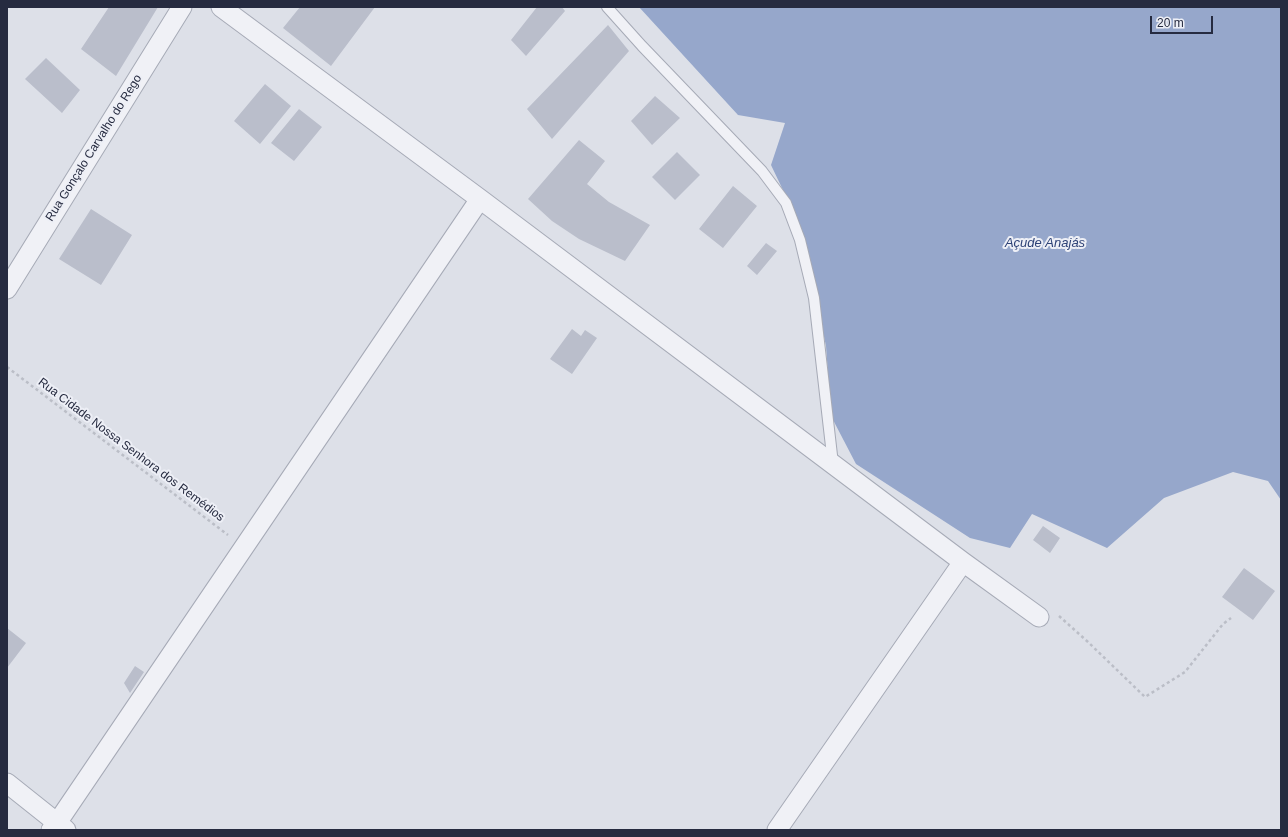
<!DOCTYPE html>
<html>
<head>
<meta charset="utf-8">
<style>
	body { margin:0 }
	#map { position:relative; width:1288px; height:837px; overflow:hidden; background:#dde0e8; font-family:Arial,sans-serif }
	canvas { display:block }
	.frame { position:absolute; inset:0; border:8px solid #262b40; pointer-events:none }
	.scale { position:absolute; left:1150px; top:16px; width:63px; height:18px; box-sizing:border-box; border:2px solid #262b40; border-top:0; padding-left:5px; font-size:12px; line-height:14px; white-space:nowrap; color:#262b40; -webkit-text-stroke:3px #edeff6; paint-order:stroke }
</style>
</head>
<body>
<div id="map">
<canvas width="1288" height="837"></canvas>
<div class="frame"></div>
<div class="scale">20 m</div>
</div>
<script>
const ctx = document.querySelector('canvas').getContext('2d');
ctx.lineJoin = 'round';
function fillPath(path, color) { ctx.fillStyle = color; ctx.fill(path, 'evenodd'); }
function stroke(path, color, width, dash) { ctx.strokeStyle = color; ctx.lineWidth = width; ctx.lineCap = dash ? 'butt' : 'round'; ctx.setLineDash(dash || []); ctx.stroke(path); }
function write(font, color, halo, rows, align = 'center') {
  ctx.font = font + ' Arial,sans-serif'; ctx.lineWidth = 4; ctx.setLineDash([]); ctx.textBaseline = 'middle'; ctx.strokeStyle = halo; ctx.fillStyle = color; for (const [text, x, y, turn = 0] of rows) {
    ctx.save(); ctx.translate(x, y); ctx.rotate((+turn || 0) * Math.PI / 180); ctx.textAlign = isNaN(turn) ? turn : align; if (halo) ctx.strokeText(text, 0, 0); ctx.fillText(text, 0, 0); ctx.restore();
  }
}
fillPath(new Path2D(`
	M639,7H1281V500L1268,481L1233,472L1164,498L1107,548L1032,514L1010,548L970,538L856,464L831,416L826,346L803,238L792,209L771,165L785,123L738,115Z`), '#96a7cb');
fillPath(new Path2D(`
	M109,7H158L116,76L81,49Z
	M300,7H375L331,66L283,28Z
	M537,7H562L565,11L526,56L511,40Z
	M608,25L629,51L552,139L527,109Z
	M46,58L80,90L62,113L25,79Z
	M265,84L291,106L260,144L234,121Z
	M655,96L680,118L652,145L631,121Z
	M299,109L322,127L294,161L271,143Z
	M579,140L605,161L587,184L609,202L650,225L625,261L579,239L552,221L528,199Z
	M677,152L700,175L675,200L652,177Z
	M733,186L757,206L723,248L699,229Z
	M91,209L132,235L101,285L59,259Z
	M766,243L777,251L757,275L747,266Z
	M572,329L581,336L585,330L597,338L572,374L550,359Z
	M1043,526L1060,538L1050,553L1033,540Z
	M1244,568L1275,591L1253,620L1222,597Z
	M7,628L26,643L7,668Z
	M135,666L144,672L130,693L124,683Z`), '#babecb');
const service = new Path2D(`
	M607,7L642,46L762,171L786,203L800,240L814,298L833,464`);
const minor = new Path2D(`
	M221,7L480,199L963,562L1039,617
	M7,289L182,7
	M7,783L66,830
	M51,830L57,823L480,199
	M777,830L963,562`);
stroke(service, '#a6aab6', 12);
stroke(minor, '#a6aab6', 21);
stroke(new Path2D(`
	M7,367L228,535
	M1059,616L1088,642L1145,697L1185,672L1223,624L1231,618`), '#bbbec7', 2.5, [3, 3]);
stroke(service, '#f0f1f6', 10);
stroke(minor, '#f0f1f6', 19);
write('12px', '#262b40', '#edeff6', [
	["Rua Gonçalo Carvalho do Rego",94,148,-58],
	["Rua Cidade Nossa Senhora dos Remédios",131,450,37]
]);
write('italic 13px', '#2e4276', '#edeff6', [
	["Açude Anajás",1045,243]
]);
</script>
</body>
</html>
